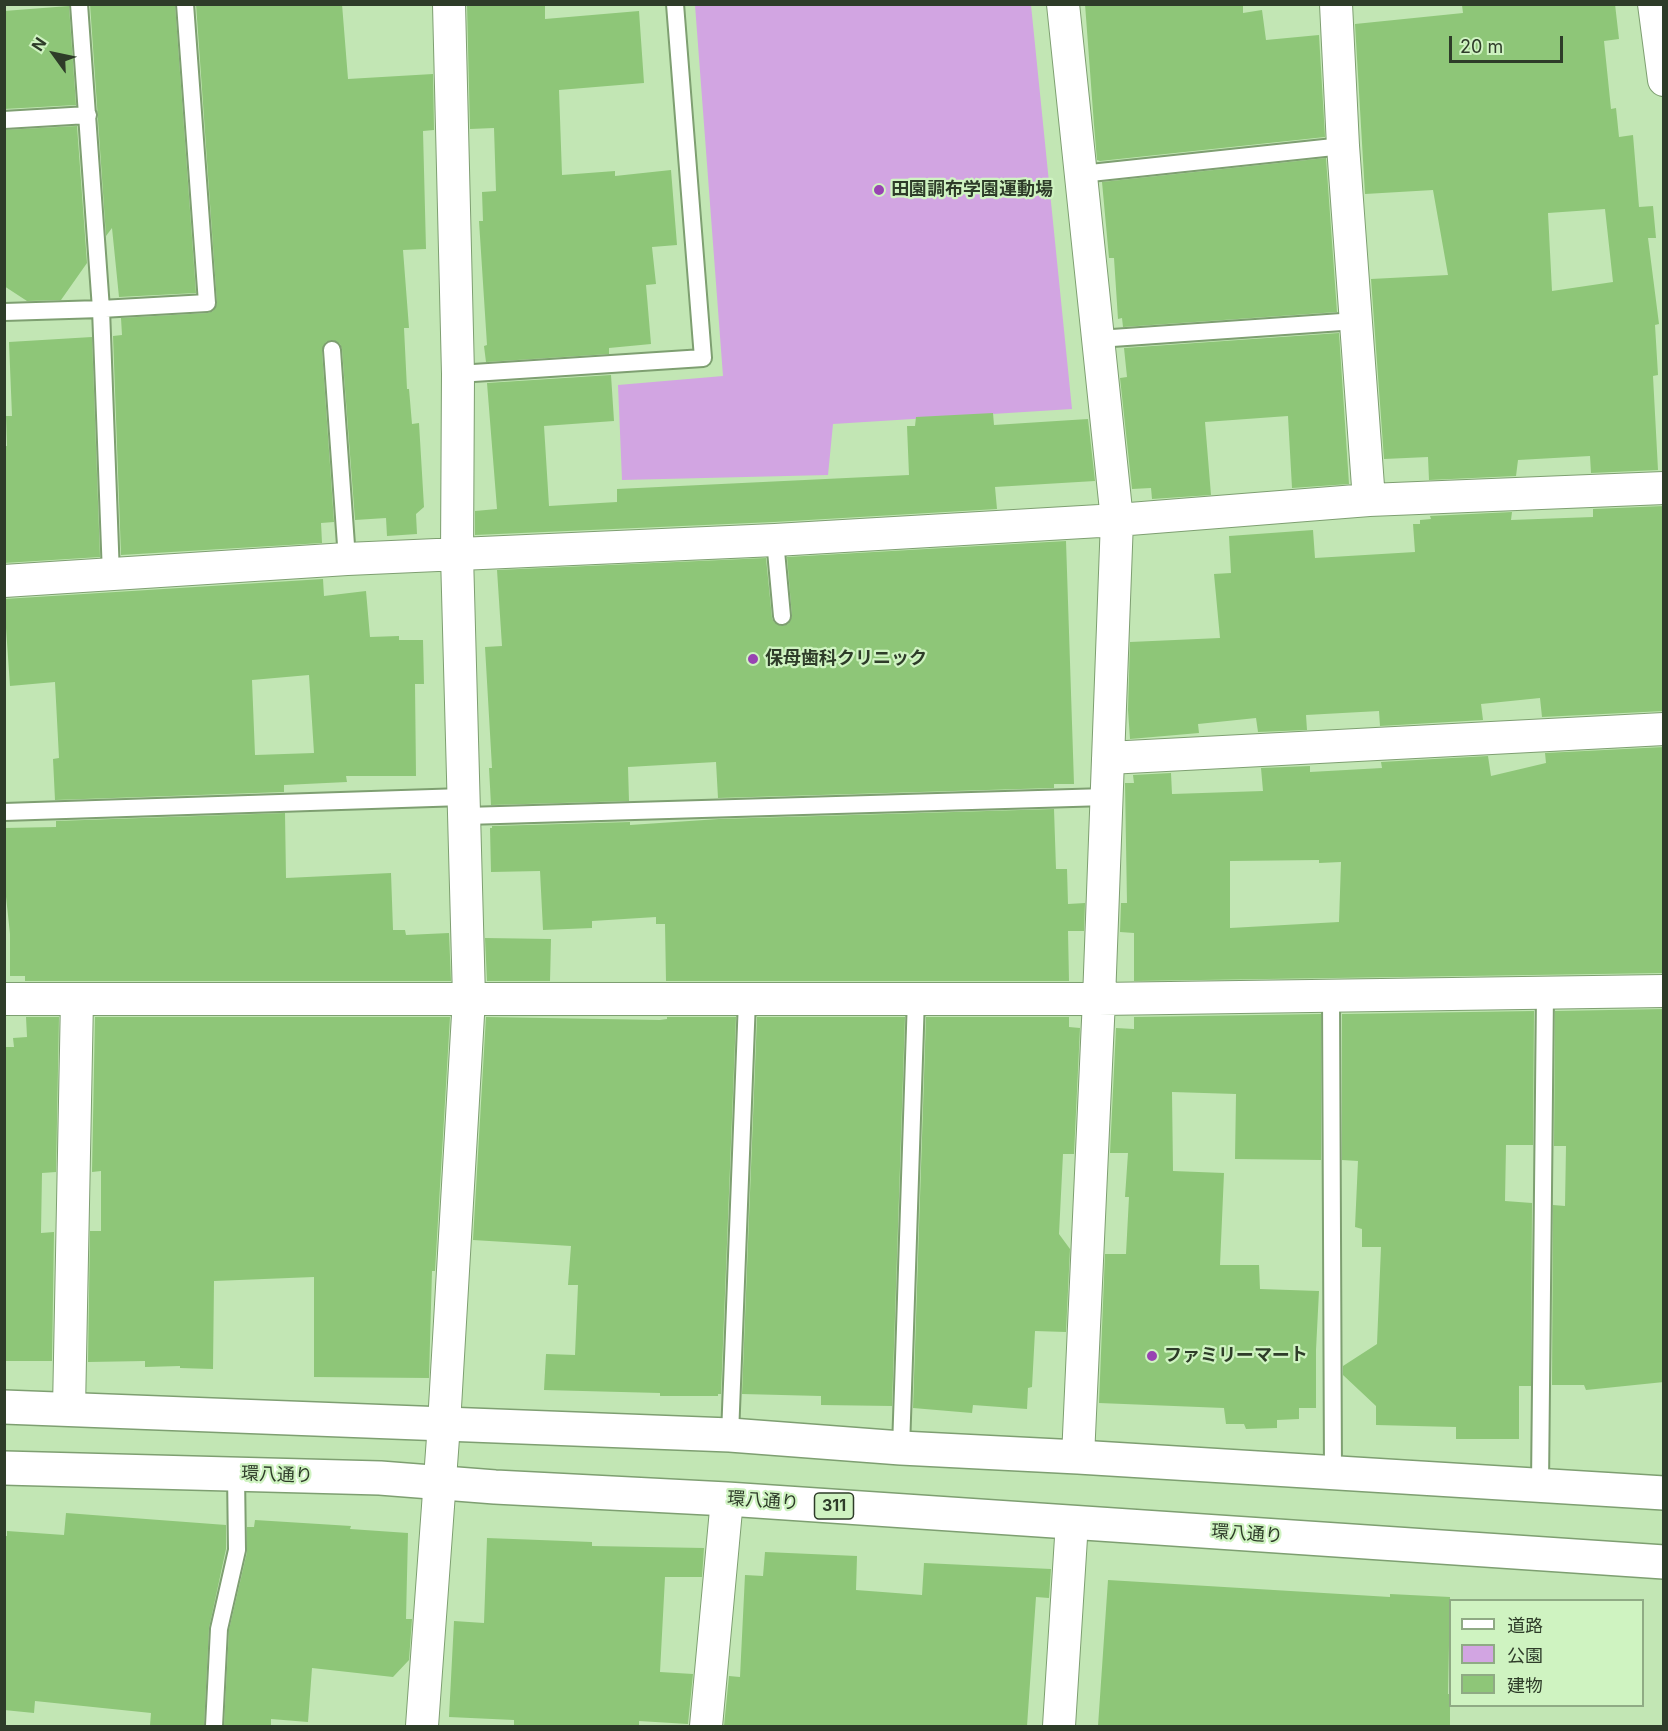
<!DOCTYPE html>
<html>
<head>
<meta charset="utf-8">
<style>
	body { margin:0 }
	#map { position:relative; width:1668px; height:1731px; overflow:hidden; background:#c2e6b4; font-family:Inter,"Noto Sans JP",sans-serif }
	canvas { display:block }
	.frame { position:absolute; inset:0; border:6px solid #2e3c29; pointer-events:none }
	.legend { position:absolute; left:1449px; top:1599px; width:195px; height:108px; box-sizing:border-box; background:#cff3c1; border:2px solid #8faa84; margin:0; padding:8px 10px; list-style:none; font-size:18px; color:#2e3c29 }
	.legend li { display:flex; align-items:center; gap:12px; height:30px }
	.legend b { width:30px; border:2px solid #8faa84 }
	.north { position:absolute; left:24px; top:24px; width:60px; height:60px; -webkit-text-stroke:4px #cff3c1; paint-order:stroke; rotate:303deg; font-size:16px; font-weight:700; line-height:24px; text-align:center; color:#2e3c29 }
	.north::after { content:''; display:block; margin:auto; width:21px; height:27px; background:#2e3c29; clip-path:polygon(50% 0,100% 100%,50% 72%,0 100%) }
	.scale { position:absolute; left:1449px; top:36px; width:114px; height:27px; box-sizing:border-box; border:3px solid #2e3c29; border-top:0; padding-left:8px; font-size:18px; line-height:21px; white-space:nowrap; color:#2e3c29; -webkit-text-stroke:4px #cff3c1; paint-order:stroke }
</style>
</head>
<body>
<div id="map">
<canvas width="1668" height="1731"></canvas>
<div class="frame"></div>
<ul class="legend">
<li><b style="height:8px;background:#fff"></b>道路</li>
<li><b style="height:16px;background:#d2a5e2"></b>公園</li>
<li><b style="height:16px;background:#8ec678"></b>建物</li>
</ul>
<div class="north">N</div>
<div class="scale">20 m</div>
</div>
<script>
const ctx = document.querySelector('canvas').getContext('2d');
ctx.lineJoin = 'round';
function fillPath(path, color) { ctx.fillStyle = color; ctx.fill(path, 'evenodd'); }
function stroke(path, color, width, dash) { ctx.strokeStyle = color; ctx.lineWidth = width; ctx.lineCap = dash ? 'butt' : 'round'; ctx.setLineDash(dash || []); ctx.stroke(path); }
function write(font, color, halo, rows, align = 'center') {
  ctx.font = font + ' Inter,"Noto Sans JP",sans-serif'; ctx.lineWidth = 4.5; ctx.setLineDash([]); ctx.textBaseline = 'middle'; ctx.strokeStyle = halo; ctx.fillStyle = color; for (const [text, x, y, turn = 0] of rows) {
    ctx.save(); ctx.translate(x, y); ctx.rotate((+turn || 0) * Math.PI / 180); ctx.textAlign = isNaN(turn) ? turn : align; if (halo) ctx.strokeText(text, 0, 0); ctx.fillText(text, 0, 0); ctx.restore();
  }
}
fillPath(new Path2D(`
	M695,5H1031L1072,409L833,424L828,475L622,480L618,385L723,376Z`), '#d2a5e2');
fillPath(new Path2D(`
	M90,4H175L196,293L119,297L112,228L106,236Z
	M196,4H342L348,79L433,74L434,130L423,131L426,249L403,250L409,328H404L407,389H409L412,424L419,423L424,507L416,514L417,534L387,536L386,518L355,520L342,349L340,344L332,340L326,342L322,351L334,522L321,523L322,543L121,555L113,336L122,335L121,318L208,313L213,311L217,303Z
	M467,4H545V19L639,11L644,83L559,90L562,175L615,171V176L671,170L677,245L652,247L656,284L646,285L651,344L609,348V354L486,362L484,346L487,345L479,221H483L482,192L496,191L494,128L470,129Z
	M1085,4H1243V13L1262,10L1266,40L1319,35L1325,137L1100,161L1097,160L1094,125Z
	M1615,4L1619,39L1604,41L1611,109L1616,108L1619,137L1633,135L1639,207L1653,206L1656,238H1648L1659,324L1655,325L1658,375L1653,376L1658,470L1591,473L1590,456L1518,460L1516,476L1429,480L1428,457L1384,459L1371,279L1448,275L1433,190L1365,194L1355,24L1463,13L1462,5ZM1605,209L1613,282L1552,291L1548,213Z
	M69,6L76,105L4,109V11Z
	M77,126L87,263L61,300L27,301L4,286V130Z
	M1326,158L1337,312L1123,327L1122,318L1118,319L1114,258H1109L1102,182Z
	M1339,333L1349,484L1292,488L1288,416L1205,422L1211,495L1152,499L1151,488L1132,489L1120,378L1127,377L1124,348Z
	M92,337L100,557L4,563V446H7L6,416H12L9,342Z
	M611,375L614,421L544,426L549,506L617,502V489L909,475L907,426H915L916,417L993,413L994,425L1088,419L1095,481L995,487L997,509L774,522L475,535V511L497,509L487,383Z
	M1664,506V711L1542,717L1540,698L1481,704L1483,720L1380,726L1379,711L1306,715L1307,730L1258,732L1256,718L1198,724L1199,733L1130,739L1128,710L1130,642L1220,638L1214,574L1231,573L1229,536L1313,530L1315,558L1415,552L1413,524H1420V520L1431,519L1430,516L1512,512L1511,520L1593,517V509Z
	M1066,541L1074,784H1054V788L718,798L716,762L628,767L629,801L491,805L489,768H492L485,647L502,646L497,570L766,558L772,618L774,622L782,626L788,624L792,616L787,557Z
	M323,579L324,596L366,591L370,637L399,636V640H423L424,684H415L416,776H346L347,782L284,785V792L55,800L53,759L59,758L55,682L10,686L4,599ZM309,675L314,753L255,755L252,680Z
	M1664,747V973L1134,981V933L1120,932L1121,903H1127L1125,783H1134L1133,775L1171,773L1172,794L1263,791L1261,768L1310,766V772L1382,768L1381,762L1488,756L1491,776L1546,763L1545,753ZM1319,860V863L1341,862L1339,922L1230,928V861Z
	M1054,809L1056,869H1067L1068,904L1085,903L1084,931H1068L1069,981H666L665,924H656V917L592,921V928L543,930L540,871L491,872L490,828H492V826L630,822V825L719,819Z
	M285,813L286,878L391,873L393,930H405L406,935L449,933L451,981H25V976H10V934L4,878V828L56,827V821Z
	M485,938L551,939L550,981H487Z
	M1664,1009V1382L1586,1390L1584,1385H1552L1553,1205L1565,1206L1566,1146H1554L1555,1011Z
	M1534,1011L1533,1145H1506L1505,1201L1532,1203L1531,1386H1519V1439H1456V1427L1376,1425V1406L1343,1375V1366L1377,1344L1381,1247H1362V1229L1355,1227L1358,1161L1342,1160V1014Z
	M1321,1014V1160L1235,1159L1236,1094L1172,1092L1173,1171L1224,1173L1220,1265H1259L1260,1289L1319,1291L1316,1350V1408H1299V1419L1277,1420V1428L1246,1429L1244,1424H1226L1224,1408L1099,1403L1105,1254H1126L1129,1197H1125L1128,1153H1110L1116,1028L1134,1029V1017Z
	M26,1017H59L56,1172L42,1173L41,1233L54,1232L52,1361H4V1047H14L13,1038L27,1037Z
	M95,1017H450L435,1271H432L429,1378L314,1377V1277L214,1281L213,1369L180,1368V1366L145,1367V1361L88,1362L90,1231H101V1171L92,1172Z
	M486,1017L660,1020L667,1019V1017H736L721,1394H718V1396H660V1393L544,1390L546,1354L575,1355L578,1285H568L571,1246L473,1240Z
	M757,1017H905L892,1406L821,1405V1396L742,1394Z
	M926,1017H1069V1027L1080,1028L1074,1154H1063L1059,1234L1070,1249L1066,1332L1035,1331L1032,1387L1028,1388L1027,1409L973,1405L972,1413L913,1408Z
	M66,1513L226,1525V1549L209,1628L204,1726L150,1725L151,1713L35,1701L34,1713L4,1710V1536H7V1531L64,1535Z
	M255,1520L351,1526L350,1529L408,1533L406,1619H412L409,1660L393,1677L312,1668L308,1722L271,1719V1726H224L229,1630L247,1552V1527H254Z
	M487,1538L592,1542V1546L704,1548L702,1577H665L660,1672L693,1674L688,1724L639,1721V1726H514V1720L449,1717L454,1621L484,1623Z
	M765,1552L857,1556L856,1590L922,1595L924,1563L1051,1569L1049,1598L1036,1597L1027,1726H724L729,1676L740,1677L745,1575L763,1576Z
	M1108,1580L1390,1597V1594L1450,1597L1448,1694H1450V1726H1098Z`), '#8ec678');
const lane = new Path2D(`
	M79,4L101,309L111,575
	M4,120L88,115
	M1081,174L1343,146
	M4,312L101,309L207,303L185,4
	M1098,339L1356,321
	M332,350L347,559
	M458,374L703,358L675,4
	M775,540L782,616
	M4,812L463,797
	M466,816L1106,797
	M1331,996L1333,1473
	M730,1435L747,1000
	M901,1448L916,998
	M1540,1485L1545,993
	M214,1726L219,1629L237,1550L236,1474`);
const street = new Path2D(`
	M1063,4L1117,520L1099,999L1078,1457
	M1336,4L1343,146L1369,500
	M1654,4L1664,80
	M4,581L347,559L775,540L1117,520L1369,500L1664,488
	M1108,758L1664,729
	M4,999H1099L1664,991
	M69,1409L77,999
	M422,1726L444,1424L469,998L457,555L458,374L449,4
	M706,1726L727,1499
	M1059,1726L1072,1522`);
const primary = new Path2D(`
	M4,1407L730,1435L901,1448L1078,1457L1664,1493
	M4,1468L380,1478L495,1487L727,1499L1664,1562`);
stroke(lane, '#7e9f71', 20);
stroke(street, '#7e9f71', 34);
stroke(primary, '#7e9f71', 36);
stroke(lane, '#fff', 16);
stroke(street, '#fff', 32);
stroke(primary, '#fff', 33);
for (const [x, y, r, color] of [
	[879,190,6,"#9844b2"],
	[753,659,6,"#9844b2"],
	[1152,1356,6,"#9844b2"]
]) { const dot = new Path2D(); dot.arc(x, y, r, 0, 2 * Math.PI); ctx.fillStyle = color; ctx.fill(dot); stroke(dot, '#cff3c1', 2); }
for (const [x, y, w] of [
	[834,1506,39]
]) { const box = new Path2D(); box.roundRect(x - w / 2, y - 13, w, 26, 4.5); ctx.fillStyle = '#cff3c1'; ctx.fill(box); stroke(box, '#2e3c29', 1.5); }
write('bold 16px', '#2e3c29', null, [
	["311",834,1506]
]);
write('bold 18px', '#2e3c29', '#cff3c1', [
	["田園調布学園運動場",891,190],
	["保母歯科クリニック",765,659],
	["ファミリーマート",1164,1356]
], 'left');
write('18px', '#2e3c29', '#cff3c1', [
	["環八通り",277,1475,2],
	["環八通り",763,1501,4],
	["環八通り",1247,1534,4]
]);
</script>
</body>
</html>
